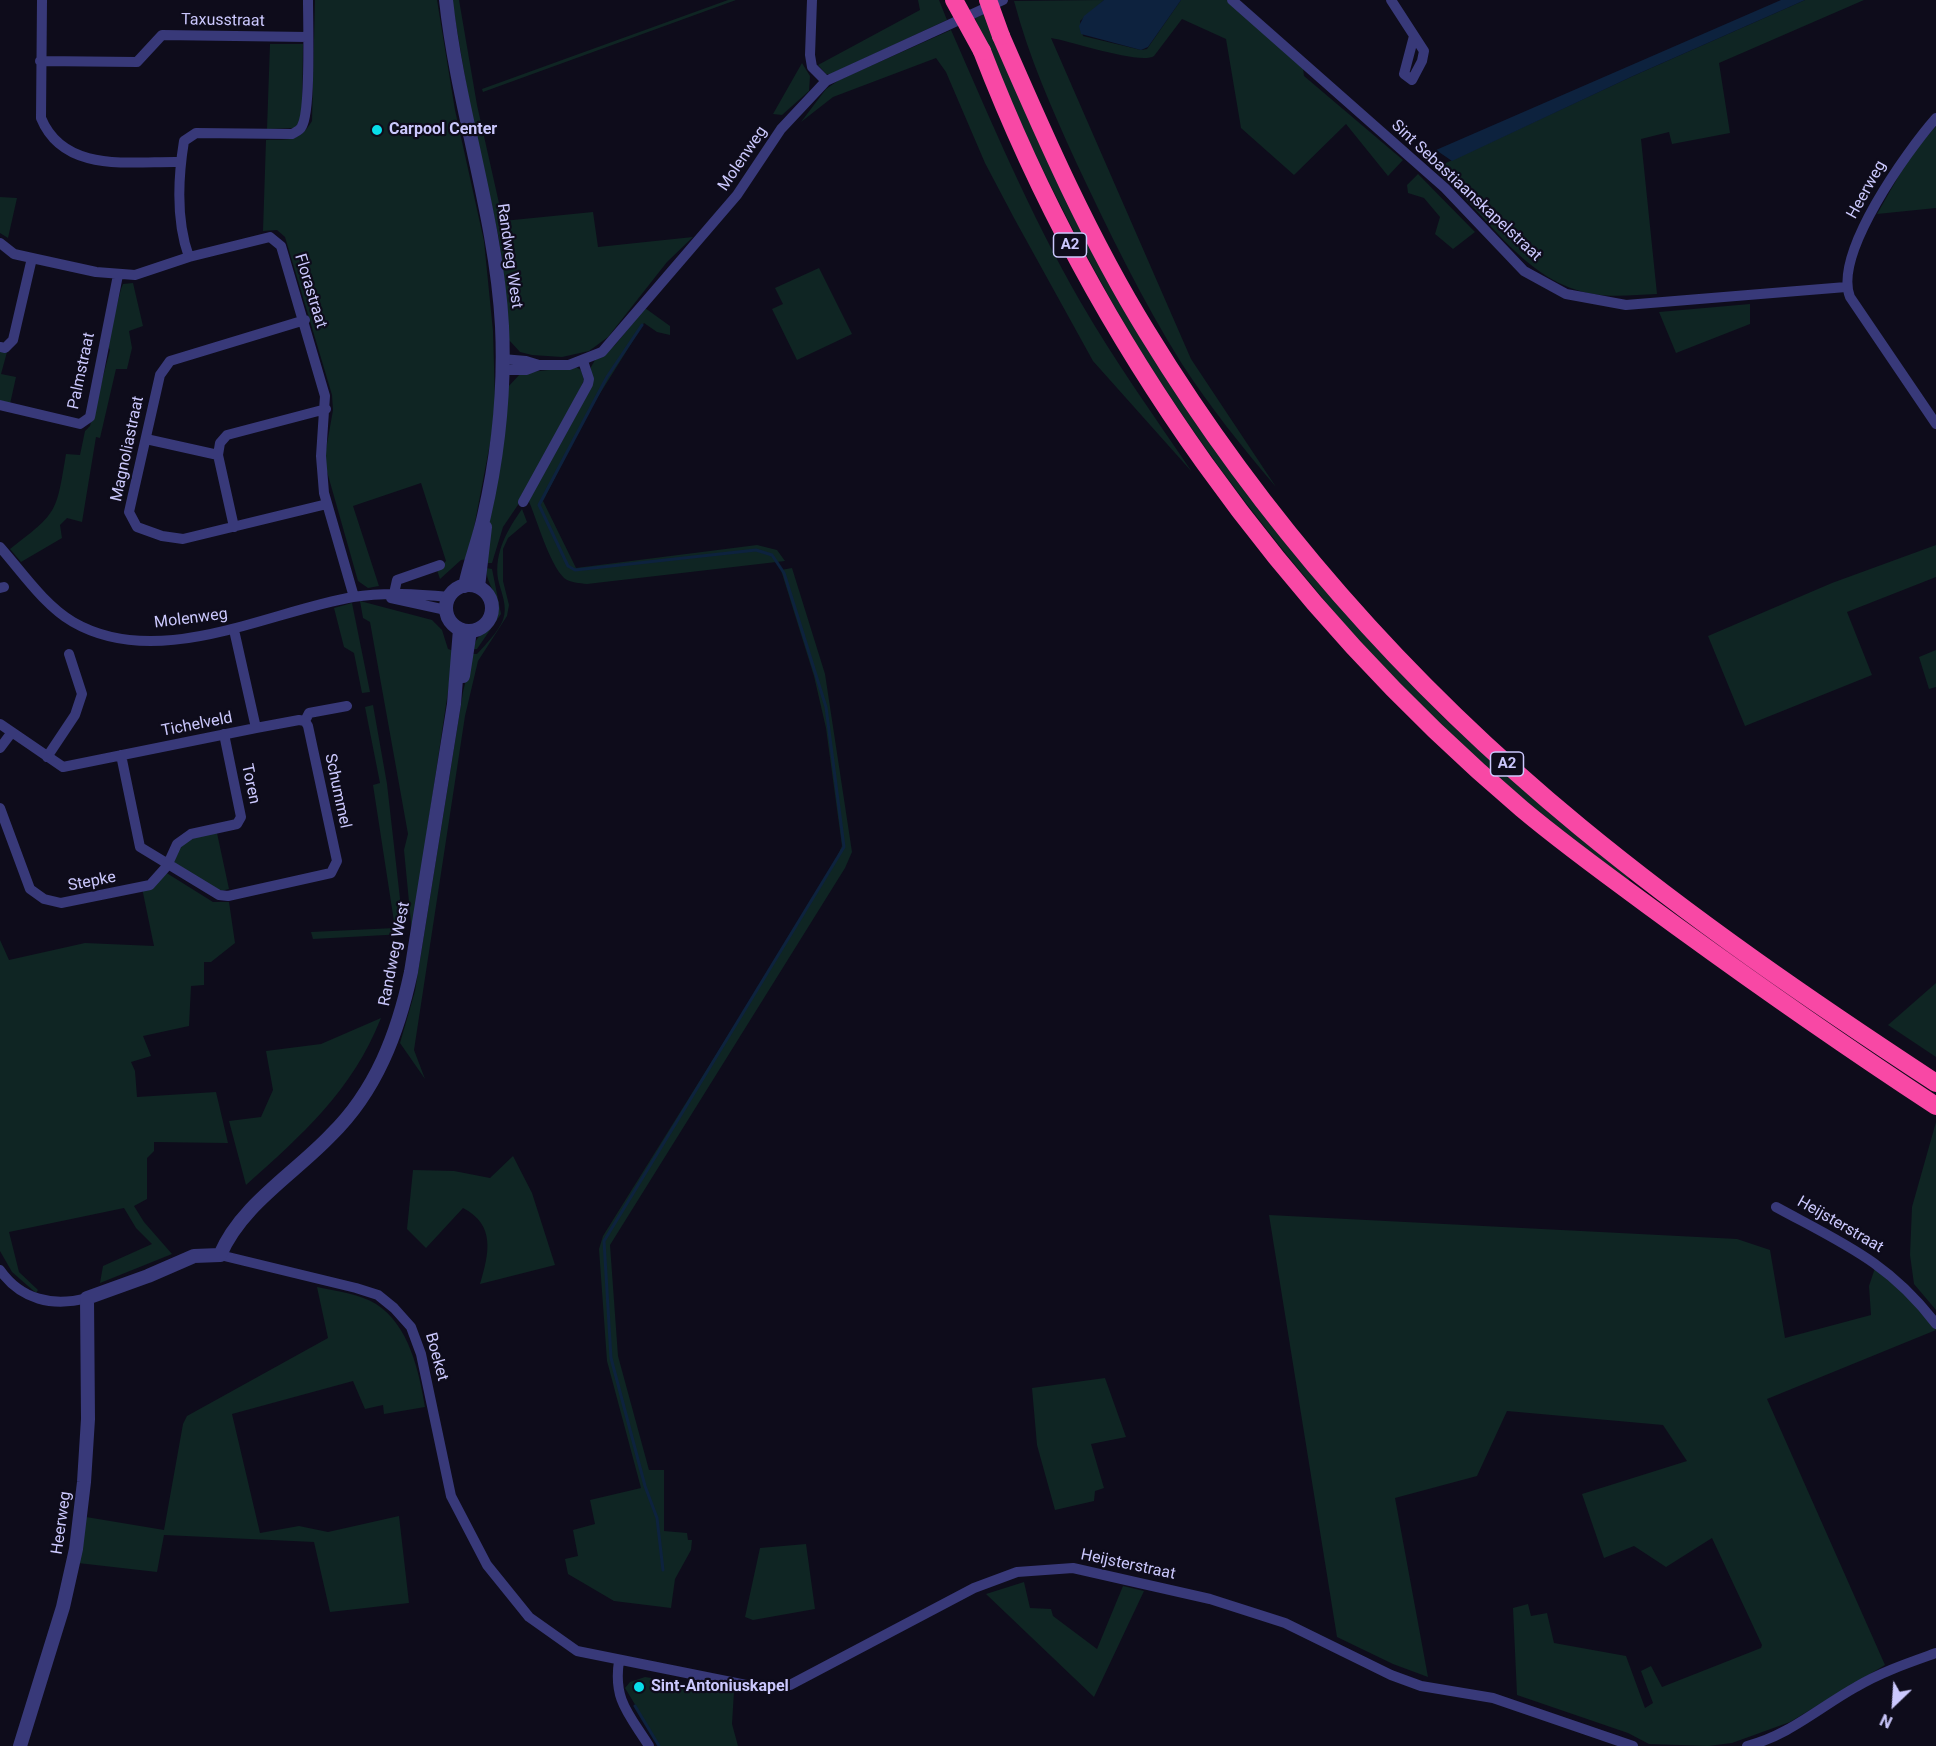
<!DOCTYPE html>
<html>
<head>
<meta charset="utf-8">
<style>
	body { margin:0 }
	#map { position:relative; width:1936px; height:1746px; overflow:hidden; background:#0e0c1b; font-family:Roboto,sans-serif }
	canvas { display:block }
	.north { position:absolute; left:1864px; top:1674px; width:60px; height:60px; -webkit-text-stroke:4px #0e0c1b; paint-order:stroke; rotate:205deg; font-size:16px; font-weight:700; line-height:24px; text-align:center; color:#cbc8fd }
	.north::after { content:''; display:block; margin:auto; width:21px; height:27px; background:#cbc8fd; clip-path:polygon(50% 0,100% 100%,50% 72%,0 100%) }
</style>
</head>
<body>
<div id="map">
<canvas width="1936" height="1746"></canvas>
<div class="north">N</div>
</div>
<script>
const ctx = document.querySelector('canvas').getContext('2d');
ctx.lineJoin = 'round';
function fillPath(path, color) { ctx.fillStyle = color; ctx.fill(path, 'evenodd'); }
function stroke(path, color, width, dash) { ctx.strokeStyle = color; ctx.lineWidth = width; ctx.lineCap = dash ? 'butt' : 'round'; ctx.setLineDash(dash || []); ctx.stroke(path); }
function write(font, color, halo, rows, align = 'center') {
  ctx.font = font + ' Roboto,sans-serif'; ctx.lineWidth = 4.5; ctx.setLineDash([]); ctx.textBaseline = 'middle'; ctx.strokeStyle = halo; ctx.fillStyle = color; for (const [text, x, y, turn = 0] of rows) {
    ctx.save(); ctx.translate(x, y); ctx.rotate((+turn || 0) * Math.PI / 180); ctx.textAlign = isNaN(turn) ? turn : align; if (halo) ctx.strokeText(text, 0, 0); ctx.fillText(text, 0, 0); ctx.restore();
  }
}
fillPath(new Path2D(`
	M315,0H437L455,110L484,241L493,331L495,401L492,433L468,559L461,560L440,579L437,570L446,561L421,483L353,506L379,586L368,588L358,581L324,461L333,410L332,395L285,237L277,230L263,231L266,140C289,139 299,143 312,121Z
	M452,0H459L477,105L503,221L593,212L598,247L693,237L667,262L608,337L589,351L562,357L532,355L520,352L509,340L499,239L470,107Z
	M728,0H736L483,92L482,89Z
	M918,0H939L947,20L831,74H826L818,65L920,10Z
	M1104,0L1080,21L1083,36L1141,50L1147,49L1181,0H1227L1303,68L1304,76L1403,160L1388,176L1346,124L1294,175L1241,128L1226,39L1182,19L1154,56C1140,65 1071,41 1051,38L1191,359L1276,487C1242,447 1210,407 1182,364C1142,300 1108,230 1076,162C1052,109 1029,58 1014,1Z
	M1805,0H1864L1719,63L1730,133L1672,144L1669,132L1641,139L1657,294C1634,295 1610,298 1588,293C1519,278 1486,210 1433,169L1633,76Z
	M985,14L1143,333L1389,659L1443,717L1497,766L1628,875L1630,883C1563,831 1496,779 1434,721C1392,681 1353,635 1316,590C1251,513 1190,431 1137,345C1075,241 1021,130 975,18Z
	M951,30C991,121 1030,214 1080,301C1114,360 1154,416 1192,472L1093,361L1014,218L985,163L946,72L936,58L833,97L801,122L826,89L839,80Z
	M270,44H303L302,118L295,128L267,129Z
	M802,63L810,76L809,91L782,115L773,114Z
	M1936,126V208L1877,214L1910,156Z
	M1418,174L1475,232L1453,249L1435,234L1440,217L1424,198L1408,193L1407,185Z
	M0,197L17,198L8,238L0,233Z
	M819,268L852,334L797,360L772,309L783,304L775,288Z
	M133,283L143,326L129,331L132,348L127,369H116L100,438L96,437L82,522L67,518L60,525L62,538L21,562L10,549C58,512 56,514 66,454L80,455L85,431L90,426L110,350L107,344L121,289L123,284Z
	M1750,304V324L1676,353L1659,312Z
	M645,308L670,326V335L657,332L644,323L589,411L543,501L576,568L757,545L777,550L785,561L587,584C579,583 571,583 564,578C549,563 537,520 528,499L591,378V367L595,360L615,345Z
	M0,351L7,352L1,374L16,377L10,404L0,401Z
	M576,367L581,370L584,380L580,389L526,493L503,527L492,563H487L489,522L507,388L521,373Z
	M522,509L527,522L508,538L503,549V581L509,605L507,616L478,661L465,716L414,1050L425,1079L400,1043L415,991L463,692L472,654H477C486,644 498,632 503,620C508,605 501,593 498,579C494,552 508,529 522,509Z
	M1936,545V577L1847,612L1872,675L1745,726L1708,636L1832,583Z
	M486,568L492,569L501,614L477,649H473C476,632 494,630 497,614C501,597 486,585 486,568Z
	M792,568L825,674L852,852L845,868L610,1245L618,1356L649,1470H664V1531L687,1533L688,1540H692L691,1550L675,1579L671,1608L614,1601L568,1574L565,1559L578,1556L573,1530L595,1524L590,1500L641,1488L607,1361L599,1249L603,1236L831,870L842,846L826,728L814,676L781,570Z
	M360,601L432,620L442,630L448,649L454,651L412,933L404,850L408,834L370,622L363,618Z
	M352,603L370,692L362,693L354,653L344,647L334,608Z
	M1936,650V687L1929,689L1919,657Z
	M373,705L387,784L404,934L313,939L311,932L395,928L373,785L380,783L365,707Z
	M217,833L229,889L221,891L171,862L184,839Z
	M165,872L213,902H229L235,943L211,962H204V985L191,986L189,1026L143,1036L151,1056L131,1062L135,1071L137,1097L216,1092L228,1143L154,1142V1151L147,1158V1199L134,1206L144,1222L172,1254L100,1283L103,1266L152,1244L136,1228L124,1208L9,1232L19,1272L38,1290L36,1293L12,1272L0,1251V940L9,960L85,943L154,946L142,888Z
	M1936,983V1057L1888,1025Z
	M381,1018C352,1091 303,1134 246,1185L229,1121L261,1117L273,1090L266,1051L321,1044Z
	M1936,1122V1310L1914,1284L1910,1255L1912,1207Z
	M513,1156L532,1193L555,1265L480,1284C489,1254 496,1225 463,1208L426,1248L407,1229L413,1170L454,1171L490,1178Z
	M1269,1215L1737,1239L1770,1250L1785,1338L1871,1315L1869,1286L1875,1268L1915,1302L1936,1330L1767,1399L1885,1665L1790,1722L1732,1743L1708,1746L1649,1744L1628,1733L1517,1695L1513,1608L1528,1604L1531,1616L1547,1613L1554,1643L1626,1656L1645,1708L1653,1703L1641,1671L1651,1666L1662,1687L1761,1648L1762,1645L1712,1538L1666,1567L1634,1546L1604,1558L1582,1494L1687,1461L1663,1425L1507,1411L1477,1476L1395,1498L1428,1677L1393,1664L1337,1637Z
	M317,1287C336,1291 360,1294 376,1304C409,1325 419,1371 425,1407L384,1414L383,1405L365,1409L353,1381L232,1414L260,1533L299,1526L328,1532L399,1516L409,1603L330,1612L314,1542L164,1535L157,1572L78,1563L86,1517L164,1530L183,1424L187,1416L328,1338Z
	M1105,1378L1126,1437L1091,1444L1104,1488L1095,1491L1094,1501L1055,1510L1037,1445L1032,1388Z
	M806,1544L815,1609L753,1620L745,1617L760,1548Z
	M1024,1582L1030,1608L1051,1609L1053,1616L1097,1649L1123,1586L1144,1591L1094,1697L986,1594Z
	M645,1677L734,1691L732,1724L738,1746H660L625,1688L630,1682Z`), '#0f2523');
fillPath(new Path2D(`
	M1104,0H1181L1148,47L1141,50L1081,34L1079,26L1084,16Z
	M1781,0H1805L1633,76L1452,161L1436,150Z`), '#0d223e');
stroke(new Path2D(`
	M642,325L607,377L539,505L568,566L575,570L756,550L772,555L784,573L826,707L844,847L604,1241L611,1358L645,1486L657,1518L663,1570
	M635,1706L659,1746`), '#0d223e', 3);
stroke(new Path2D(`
	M42,0L41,118C64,174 131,161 180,162
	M812,0L810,55L812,67L826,81
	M1232,0L1445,188L1524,271L1566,294L1626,305L1846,287
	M1391,0L1424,51L1422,61L1412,80L1404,74L1414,36
	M40,61L137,62L162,35L308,37
	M1936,118C1907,151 1833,254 1850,297L1936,424
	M0,243L14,254L32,258L96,272L135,275L189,257L270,237L281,246L325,396L321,456L324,493L354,597
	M189,257C176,221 178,178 184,141L196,133L292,134C296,132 300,131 302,126C311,110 308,23 308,0
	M305,320L170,361L160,375L129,512L137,527L162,536L183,539L327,504
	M0,347L5,348L13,340L32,258
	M502,359L526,361L539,365H569L602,352L737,195L781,129L826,81L1003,0
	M502,370H526L539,365
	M0,405L80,424L90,417L118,275
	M146,439L218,455
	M523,502L588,384L589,379L583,361
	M234,527L218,455L220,443L227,435L326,409
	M0,547C22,572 44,605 73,622C158,671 267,612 353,597C385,592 417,594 449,597
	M0,588L4,587
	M391,598L446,610
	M393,598L397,580L440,565
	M305,721L309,713L347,706
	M0,724L63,767L256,728L234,630
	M0,748L12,732
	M121,755L140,847L219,895L228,896L331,873L337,861L308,726L305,721L299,720L256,728
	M47,757L75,715L82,694L69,654
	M0,808L30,889L44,899L61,903L150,885L167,866L177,844L191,834L237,824L241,817L224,734
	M1776,1207C1842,1243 1889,1262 1936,1324
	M220,1255L356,1288L378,1295L394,1308L411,1327L421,1354L451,1496L487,1565L529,1617L577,1651L761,1688L790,1685L974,1588L1017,1572L1073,1568L1210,1599L1285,1623L1391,1675L1421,1686L1493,1698L1633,1746
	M0,1270C21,1300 53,1307 87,1298
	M619,1661C613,1700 629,1714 649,1746
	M1747,1746C1788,1736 1820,1707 1856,1687C1881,1672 1908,1663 1936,1653`), '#383979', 10);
stroke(new Path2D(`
	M446,0C458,110 496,216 502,326C505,389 498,455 484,516C479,539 470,562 465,586
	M446 608a23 23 0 1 1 46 0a23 23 0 1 1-46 0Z
	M478,587L485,527
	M463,676L470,631
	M20,1746L63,1607L76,1549L84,1482L88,1419L87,1298L148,1276L194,1256L220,1255C241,1205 294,1174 331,1135C376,1091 398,1033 411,972L454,704L460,629`), '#383979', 14);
stroke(new Path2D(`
	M1001,36C1045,137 1089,238 1147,332C1262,520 1410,687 1580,827C1693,920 1814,1003 1936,1083
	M982,51C1094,342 1284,607 1522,809C1572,851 1626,889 1679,928C1763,989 1849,1049 1936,1106`), '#f848a5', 18);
stroke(new Path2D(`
	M954,0L982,51
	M988,0L1001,36`), '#f848a5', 18);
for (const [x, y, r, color] of [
	[377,130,6,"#08dde9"],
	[639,1687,6,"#08dde9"]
]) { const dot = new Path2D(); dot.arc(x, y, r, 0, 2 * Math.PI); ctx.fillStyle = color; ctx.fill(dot); stroke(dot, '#0e0c1b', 2); }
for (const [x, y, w] of [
	[1070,245,33],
	[1507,764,33]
]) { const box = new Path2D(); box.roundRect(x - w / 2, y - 12, w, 24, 4.5); ctx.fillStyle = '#0e0c1b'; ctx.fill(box); stroke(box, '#cbc8fd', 1.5); }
write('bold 15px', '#cbc8fd', null, [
	["A2",1070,245],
	["A2",1507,764]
]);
write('16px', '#cbc8fd', '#0e0c1b', [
	["Taxusstraat",223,21,1],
	["Molenweg",743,159,-56],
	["Heerweg",1867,190,-61],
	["Sint Sebastiaanskapelstraat",1466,191,43],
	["Randweg West",509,256,82],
	["Florastraat",310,291,73],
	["Palmstraat",82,371,-78],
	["Magnoliastraat",128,449,-78],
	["Molenweg",191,619,-7],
	["Tichelveld",197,725,-11],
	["Toren",250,784,78],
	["Schummel",337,791,78],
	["Stepke",92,882,-11],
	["Randweg West",395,954,-79],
	["Heijsterstraat",1840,1225,30],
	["Boeket",436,1357,75],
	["Heerweg",62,1523,-82],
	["Heijsterstraat",1128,1565,12]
]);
write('bold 16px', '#cbc8fd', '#0e0c1b', [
	["Carpool Center",389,130],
	["Sint-Antoniuskapel",651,1687]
], 'left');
</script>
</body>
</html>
